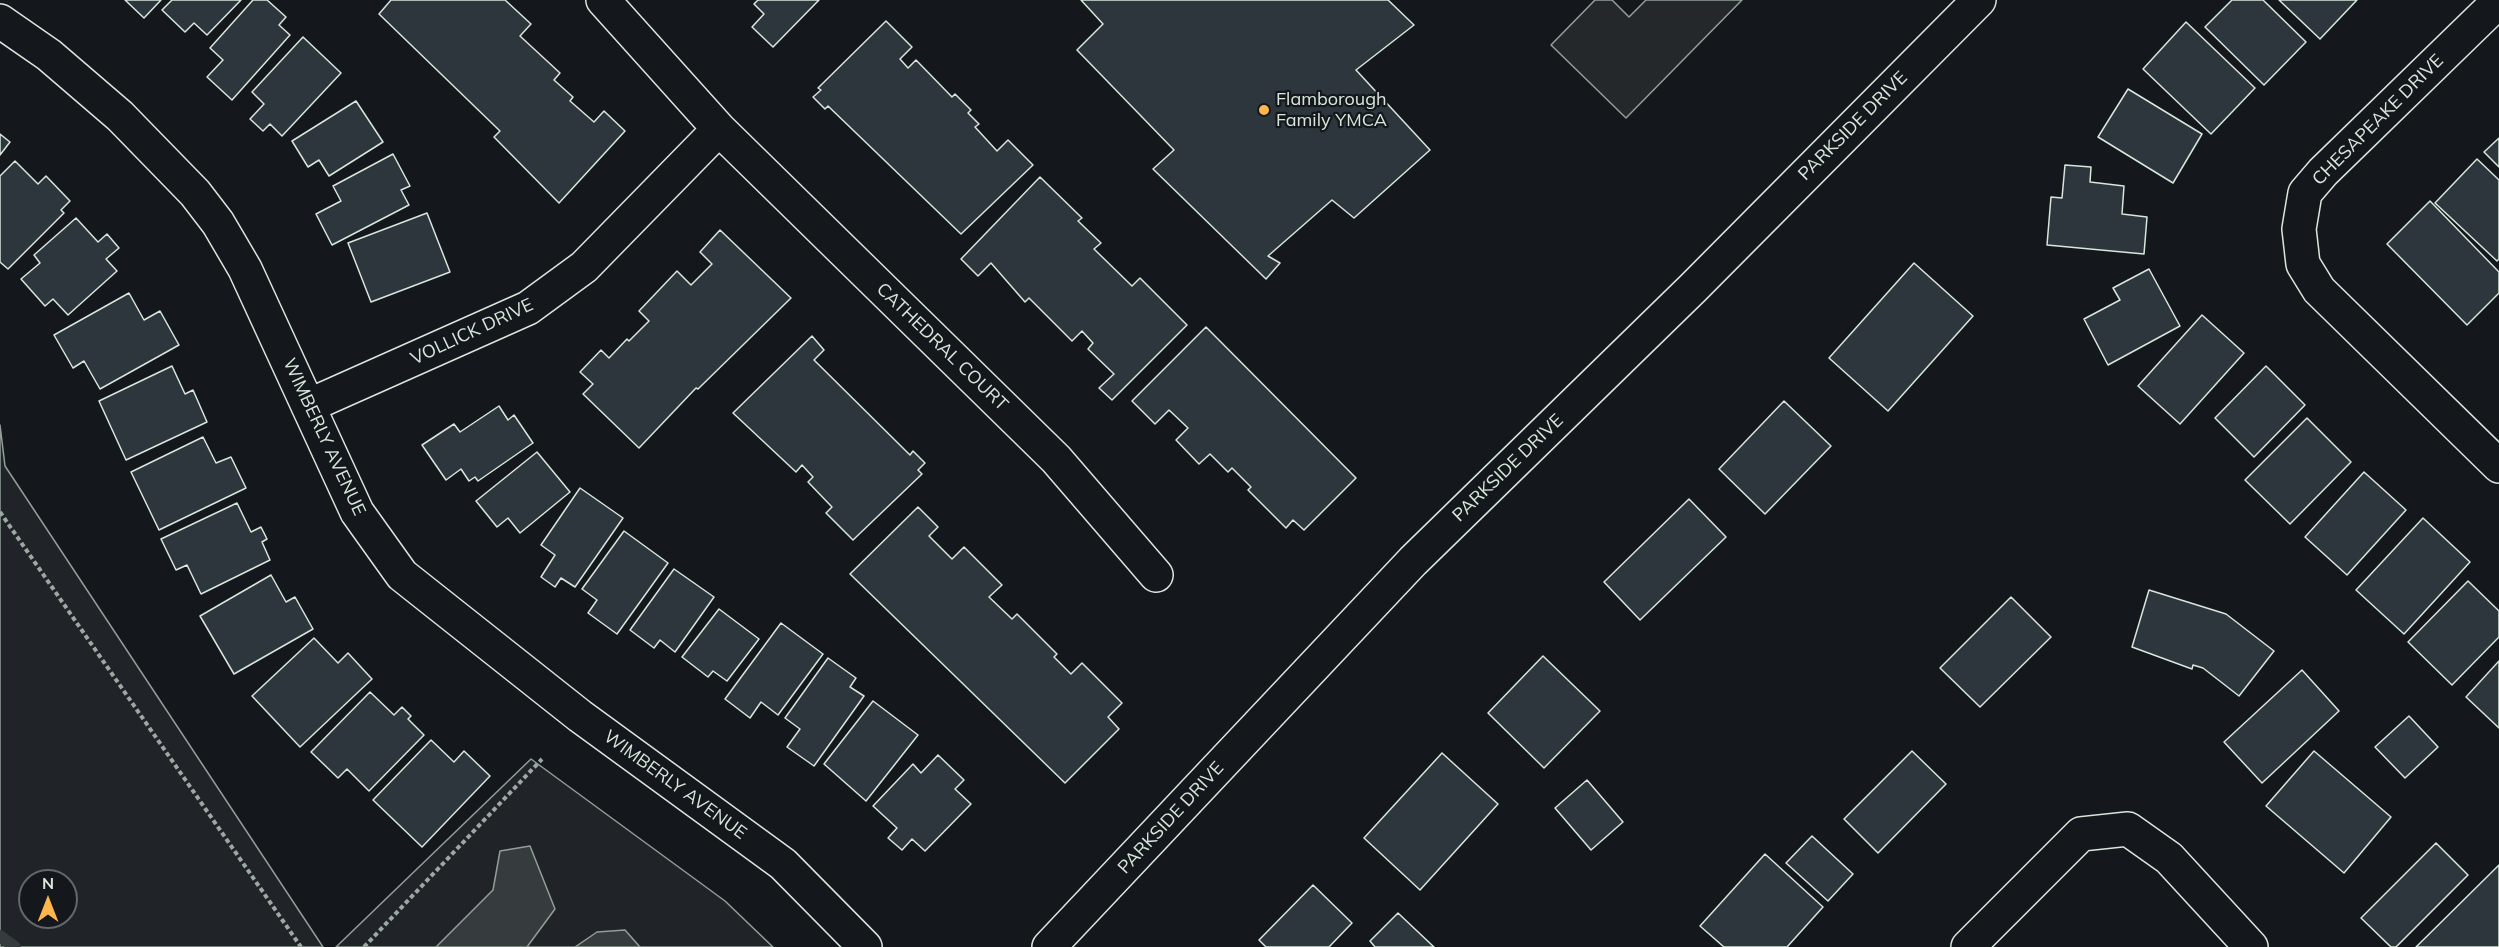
<!DOCTYPE html>
<html>
<head>
<meta charset="utf-8">
<style>
	body { margin:0 }
	#map { position:relative; width:2499px; height:947px; overflow:hidden; background:#14181c; font-family:Mulish,sans-serif }
	canvas { display:block }
	.north { position:absolute; left:18px; top:869px; width:60px; height:60px; box-sizing:border-box; background:#14181c; border:2px solid #626a69; border-radius:50%; rotate:0deg; font-size:16px; font-weight:700; line-height:24px; text-align:center; color:#d8e6dc }
	.north::after { content:''; display:block; margin:auto; width:21px; height:27px; background:#ffb74d; clip-path:polygon(50% 0,100% 100%,50% 72%,0 100%) }
</style>
</head>
<body>
<div id="map">
<canvas width="2499" height="947"></canvas>
<div class="north">N</div>
</div>
<script>
const ctx = document.querySelector('canvas').getContext('2d');
ctx.lineJoin = 'round';
function fillPath(path, color) { ctx.fillStyle = color; ctx.fill(path, 'evenodd'); }
function stroke(path, color, width, dash) { ctx.strokeStyle = color; ctx.lineWidth = width; ctx.lineCap = dash ? 'butt' : 'round'; ctx.setLineDash(dash || []); ctx.stroke(path); }
function write(font, color, halo, rows, align = 'center') {
  ctx.font = font + ' Mulish,sans-serif'; ctx.lineWidth = 4.5; ctx.setLineDash([]); ctx.textBaseline = 'middle'; ctx.strokeStyle = halo; ctx.fillStyle = color; for (const [text, x, y, turn = 0] of rows) {
    ctx.save(); ctx.translate(x, y); ctx.rotate((+turn || 0) * Math.PI / 180); ctx.textAlign = isNaN(turn) ? turn : align; if (halo) ctx.strokeText(text, 0, 0); ctx.fillText(text, 0, 0); ctx.restore();
  }
}
const green = new Path2D(`
	M0,425L5,466L323,947H0ZM30,881H66V917H30Z
	M531,759L725,901L773,947H336Z`);
fillPath(green, '#202428');
stroke(green, '#939e99', 1.5);
const parking = new Path2D(`
	M1595,0H1612L1629,17L1646,0H1742L1626,118L1551,45Z`);
fillPath(parking, '#24282b');
stroke(parking, '#939e99', 1.5);
const water = new Path2D(`
	M530,846L555,909L527,947H436L493,890L500,851Z
	M625,930L640,947H575L597,932Z`);
fillPath(water, '#363b3e');
stroke(water, '#939e99', 1.5);
stroke(new Path2D(`
	M0,936L15,947`), '#363b3e', 12);
const building = new Path2D(`
	M125,0H161L144,18Z
	M172,0H241L207,35L194,23L185,32L162,10Z
	M253,0H267L286,17L279,25L290,35L232,100L207,77L223,60L210,48Z
	M391,0H505L531,24L520,36L560,73L554,80L573,97L570,101L594,122L604,111L625,131L559,203L494,137L500,131L379,14Z
	M758,0H819L773,47L752,27L764,14L754,4Z
	M1081,0H1388L1414,25L1356,70L1430,150L1354,218L1332,200L1268,256L1280,263L1266,279L1153,169L1174,150L1077,50L1103,24Z
	M2232,0H2263L2306,42L2264,85L2205,27Z
	M2279,0H2357L2320,39Z
	M886,21L912,47L900,59L908,68L916,60L952,97L955,94L971,110L968,113L979,124L975,127L997,151L1008,140L1033,165L961,234L828,106L825,109L813,97L821,90L818,88Z
	M2186,22L2255,88L2211,134L2143,69Z
	M303,37L341,73L282,136L270,124L263,131L250,119L264,104L252,92Z
	M2128,89L2202,134L2173,183L2098,137Z
	M356,101L383,142L329,176L319,160L308,167L292,141Z
	M0,134L10,142L0,155Z
	M2499,138V167L2484,152Z
	M393,154L410,186L401,190L409,205L332,245L316,214L341,201L333,186Z
	M2477,159L2499,180V259L2497,261L2435,203Z
	M15,161L38,184L46,176L70,201L61,210L64,213L8,269L0,262V176Z
	M2065,165L2091,167L2090,182L2124,186L2122,214L2147,217L2144,254L2047,245L2051,197L2062,198Z
	M1040,177L1082,218L1078,221L1101,243L1094,249L1132,286L1140,278L1187,325L1112,400L1099,388L1114,374L1088,349L1093,343L1082,331L1072,341L1029,298L1025,302L991,263L978,276L961,259Z
	M2430,201L2499,272V293L2467,325L2387,244Z
	M427,213L450,272L371,302L348,243Z
	M76,218L98,242L107,234L119,248L106,259L117,271L68,315L53,299L45,306L21,279L40,263L34,255Z
	M720,230L791,298L698,389L696,388L639,448L583,394L593,384L580,372L601,350L609,358L627,339L629,341L649,321L639,311L677,271L691,285L712,264L700,252Z
	M1914,263L1973,316L1888,411L1829,358Z
	M2149,269L2180,326L2108,365L2084,319L2120,300L2113,288Z
	M129,293L144,320L160,311L179,345L100,389L84,361L73,368L54,335Z
	M2202,315L2244,353L2180,424L2138,386Z
	M1206,327L1356,478L1304,530L1293,520L1286,528L1248,490L1251,487L1232,468L1228,472L1210,454L1199,464L1176,440L1188,428L1169,410L1155,424L1132,401Z
	M812,336L824,350L814,360L910,455L913,451L925,463L918,470L922,474L853,540L826,513L832,507L808,482L813,477L802,465L796,472L733,413Z
	M172,366L185,394L193,390L207,422L126,460L99,401Z
	M2266,366L2305,405L2254,457L2215,418Z
	M1784,401L1831,446L1765,514L1719,469Z
	M499,406L508,420L514,415L533,443L478,481L475,477L469,481L461,469L446,480L422,445L454,424L460,432Z
	M2307,418L2351,462L2290,524L2245,480Z
	M203,437L216,463L231,457L246,488L159,530L131,472Z
	M537,452L570,492L520,533L508,518L497,527L476,501Z
	M2364,472L2406,510L2347,575L2305,537Z
	M580,488L623,518L575,587L561,578L555,587L541,577L555,555L541,545Z
	M1689,499L1726,537L1640,620L1604,582Z
	M237,503L251,532L261,527L267,539L262,542L270,560L201,594L187,565L176,570L161,539Z
	M918,507L938,527L929,536L952,559L964,547L1002,585L989,597L1012,619L1017,614L1057,654L1054,657L1071,674L1082,663L1122,703L1108,717L1119,729L1065,783L850,574Z
	M2423,518L2470,562L2404,634L2356,590Z
	M624,531L668,563L617,634L588,613L597,600L582,589Z
	M674,569L714,597L675,652L660,640L654,648L630,630Z
	M271,575L286,602L295,597L313,629L234,674L200,616Z
	M2468,581L2499,611V637L2452,685L2408,642Z
	M2149,590L2226,614L2274,651L2239,696L2203,668L2193,665L2192,669L2132,647Z
	M2011,597L2051,637L1980,707L1940,668Z
	M719,609L759,639L727,681L713,671L708,677L682,657Z
	M781,623L823,654L778,715L761,702L750,718L725,699Z
	M314,638L338,663L348,653L372,679L300,747L252,696Z
	M1543,656L1600,711L1544,768L1488,713Z
	M828,658L856,678L850,687L864,696L814,766L787,747L800,729L785,718Z
	M2499,661V728L2466,697Z
	M2302,670L2339,711L2262,783L2224,742Z
	M370,692L394,715L402,707L411,716L408,719L424,735L369,791L347,769L338,778L311,752Z
	M873,701L918,735L866,801L824,764Z
	M2409,716L2438,747L2405,778L2375,747Z
	M431,740L454,762L464,751L490,776L422,847L373,800Z
	M1912,751L1946,784L1878,853L1844,819Z
	M2314,751L2391,817L2344,873L2266,806Z
	M1442,753L1498,804L1420,890L1364,838Z
	M938,755L964,780L955,789L971,804L925,851L912,839L902,850L888,838L897,828L873,806L913,764L921,773Z
	M1587,780L1623,822L1591,850L1555,808Z
	M1812,836L1853,874L1828,901L1786,863Z
	M2436,843L2468,875L2396,947H2391L2361,918Z
	M1765,854L1823,907L1787,947H1724L1700,926Z
	M2499,865V947H2416Z
	M1313,885L1352,923L1329,947H1266L1259,940Z
	M1398,913L1434,947H1375L1370,941Z`);
fillPath(building, '#2c363c');
stroke(building, '#d8e6dc', 1.5);
const minor = new Path2D(`
	M603,0L719,129L1056,459L1156,575
	M2499,1L2323,172L2305,193L2299,229L2303,264L2319,290L2499,466
	M0,21L49,55L120,116L195,193L218,223L245,269L357,512L402,575L580,716L783,864L865,947
	M308,406L528,308L584,267L719,129
	M1968,947L2081,834L2128,829L2169,858L2251,947`);
const major = new Path2D(`
	M1049,947L1413,561L1693,288L1979,0`);
stroke(minor, '#d8e6dc', 36);
stroke(major, '#d8e6dc', 36);
stroke(new Path2D(`
	M0,512L301,947
	M364,947L542,759`), '#9da8a2', 4, [4.5, 3]);
stroke(minor, '#14181c', 33);
stroke(major, '#14181c', 33);
for (const [x, y, r, color] of [
	[1264,110,6,"#ffb74d"]
]) { const dot = new Path2D(); dot.arc(x, y, r, 0, 2 * Math.PI); ctx.fillStyle = color; ctx.fill(dot); stroke(dot, '#14181c', 2); }
write('18px', '#d8e6dc', '#14181c', [
	["Flamborough",1276,100],
	["Family YMCA",1276,121]
], 'left');
write('18px', '#d8e6dc', '#14181c', [
	["CHESAPEAKE DRIVE",2378,120,-45],
	["PARKSIDE DRIVE",1853,126,-45],
	["VOLLICK DRIVE",472,332,-25],
	["CATHEDRAL COURT",942,347,44],
	["WIMBERLY AVENUE",324,437,65],
	["PARKSIDE DRIVE",1508,468,-44],
	["WIMBERLY AVENUE",675,785,36],
	["PARKSIDE DRIVE",1171,818,-47]
]);
</script>
</body>
</html>
